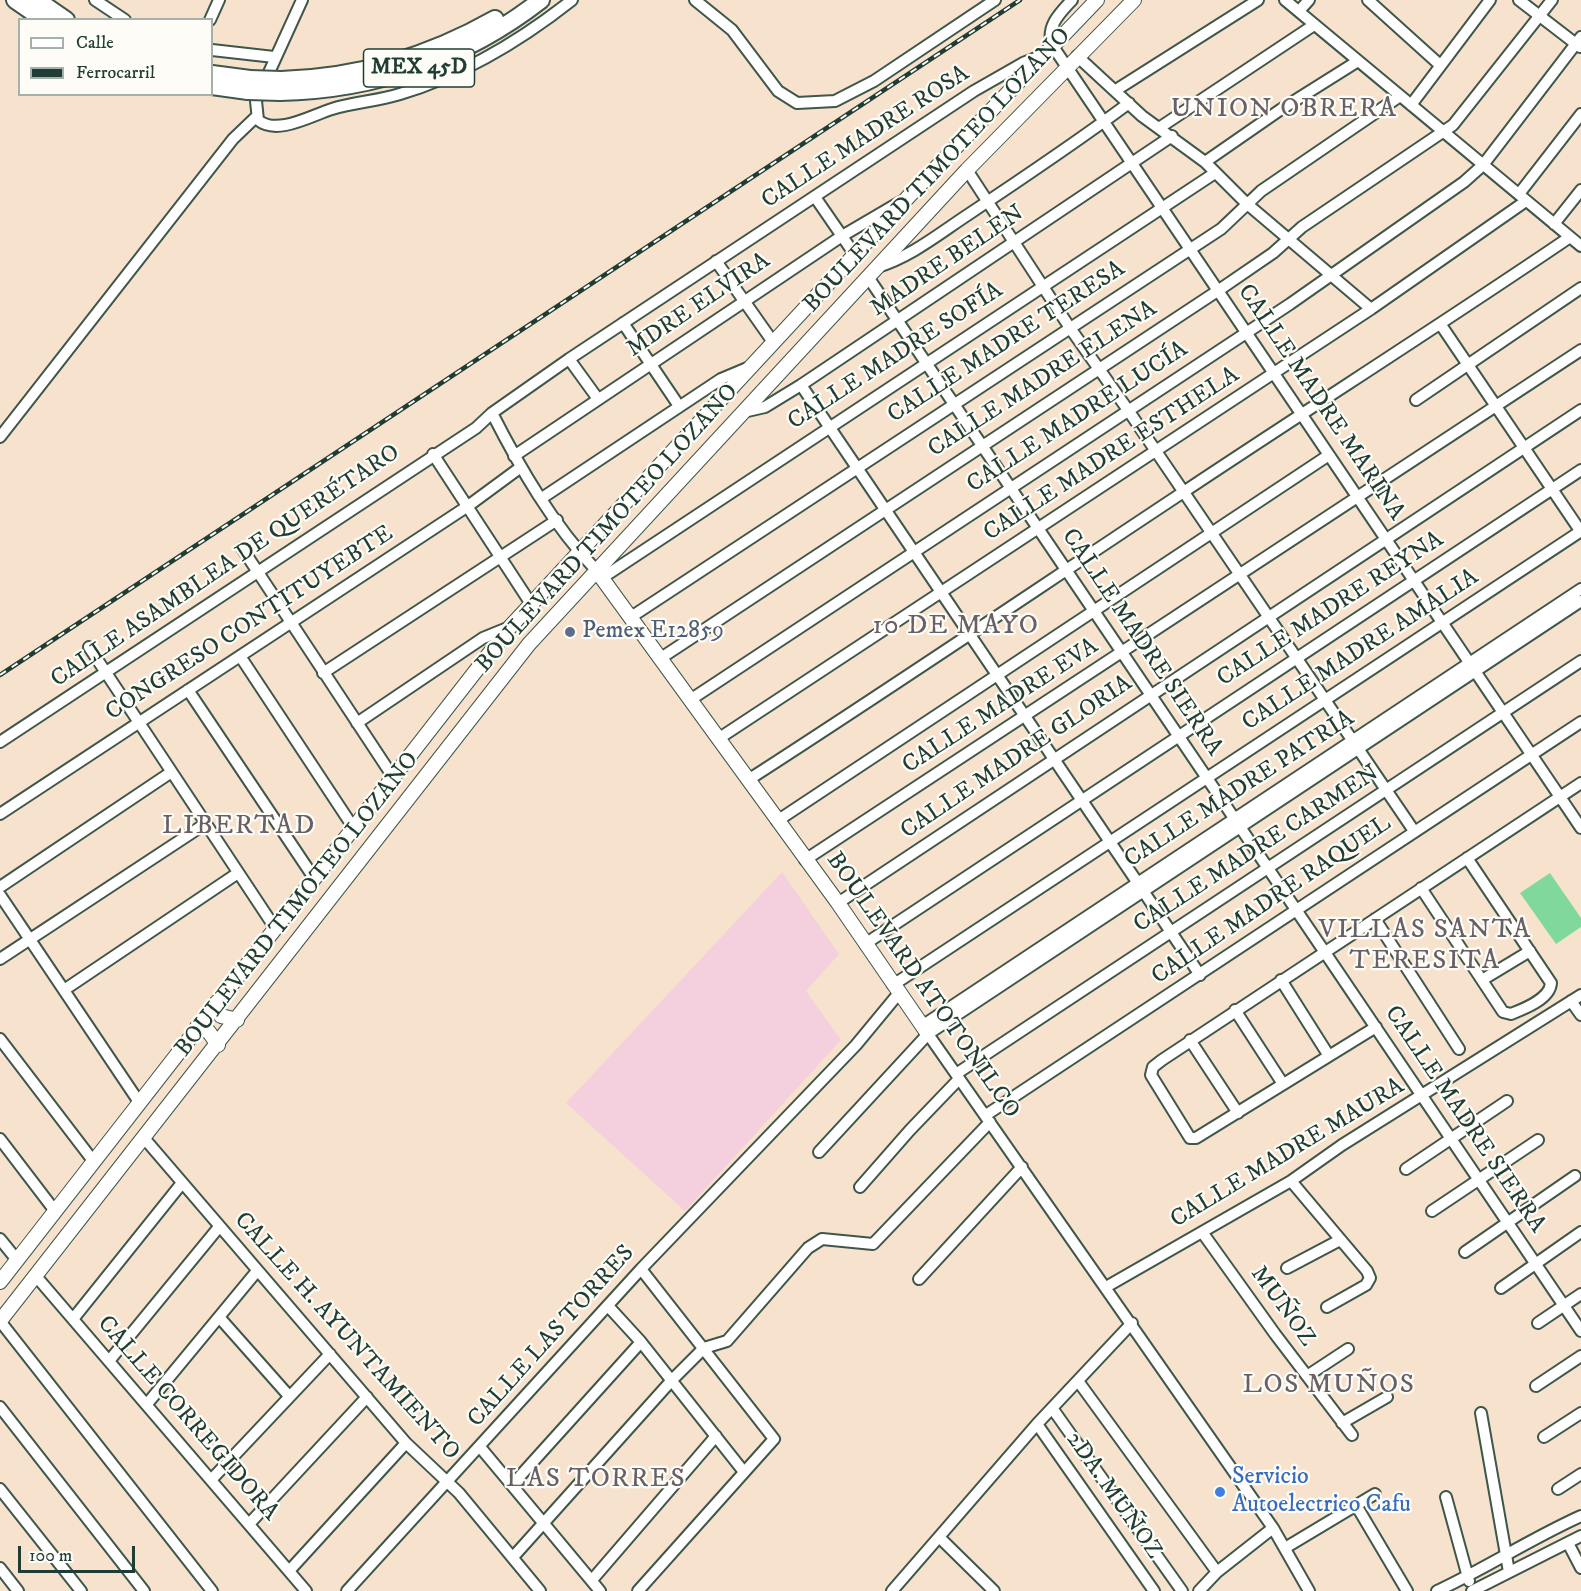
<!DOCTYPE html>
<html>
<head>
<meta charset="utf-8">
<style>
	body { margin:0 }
	#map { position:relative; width:1581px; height:1591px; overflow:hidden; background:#f7e3cd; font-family:"IM FELL DW Pica",serif }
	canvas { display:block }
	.legend { position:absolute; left:18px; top:18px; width:195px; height:78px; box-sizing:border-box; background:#fdfcf7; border:2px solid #a4b0a9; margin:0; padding:8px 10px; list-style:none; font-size:18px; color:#1f3d34 }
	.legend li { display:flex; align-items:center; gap:12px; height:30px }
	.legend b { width:30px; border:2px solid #a4b0a9 }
	.scale { position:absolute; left:18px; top:1546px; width:117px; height:27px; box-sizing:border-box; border:3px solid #1f3d34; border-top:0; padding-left:8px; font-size:18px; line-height:21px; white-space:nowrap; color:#1f3d34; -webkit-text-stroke:4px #fdfcf7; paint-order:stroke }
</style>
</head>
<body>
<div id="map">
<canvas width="1581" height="1591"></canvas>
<ul class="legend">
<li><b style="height:8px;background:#fff"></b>Calle</li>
<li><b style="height:8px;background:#1f3d34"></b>Ferrocarril</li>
</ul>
<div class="scale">100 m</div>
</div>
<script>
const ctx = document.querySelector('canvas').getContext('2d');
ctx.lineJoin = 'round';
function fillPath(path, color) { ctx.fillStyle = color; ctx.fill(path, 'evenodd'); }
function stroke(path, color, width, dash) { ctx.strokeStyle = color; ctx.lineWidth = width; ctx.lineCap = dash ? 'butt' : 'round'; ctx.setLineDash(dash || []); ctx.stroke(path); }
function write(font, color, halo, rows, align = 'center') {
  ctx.font = font + ' "IM FELL DW Pica",serif'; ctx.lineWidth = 4.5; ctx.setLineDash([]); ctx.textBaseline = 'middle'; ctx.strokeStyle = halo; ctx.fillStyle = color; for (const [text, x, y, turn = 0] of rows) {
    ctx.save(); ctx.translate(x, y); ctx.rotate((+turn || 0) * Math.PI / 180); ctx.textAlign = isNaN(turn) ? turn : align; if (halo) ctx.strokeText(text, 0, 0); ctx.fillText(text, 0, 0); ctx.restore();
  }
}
fillPath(new Path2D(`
	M782,872L839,954L806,991L841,1040L685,1211L566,1103Z`), '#f4cfde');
fillPath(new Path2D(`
	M1550,873L1581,918V927L1556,944L1520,893Z`), '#80d89d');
const minor = new Path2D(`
	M95,0L125,20
	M302,0L256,101L258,120C277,136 312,115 332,109C354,102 378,101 400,94C464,75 520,41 572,0
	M695,0L732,30L778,91L797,103L835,101L874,81L995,0
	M1072,0C1060,13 1046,26 1052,45L1581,828
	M1285,0L1581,246
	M1368,0L1440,65
	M1519,0L1580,47
	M1299,11L1309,0
	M210,20L219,0
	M212,50L274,57
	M1077,56L1142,116L1205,162L1246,203L1371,309
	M1116,90L1258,0
	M1411,105L1490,0
	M1159,128L1314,25
	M1205,162L1280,110L1358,61
	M967,170L1070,328L1128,410L1414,831
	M1519,194L1581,114
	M815,197L855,255
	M1554,224L1581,190
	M716,261L773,342
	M877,267C911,257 940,233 969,214C1023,178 1077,142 1129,103
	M868,277L1581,1331
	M623,323L679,406
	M1441,325L1581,532
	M569,359L598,399
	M801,385L1200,975
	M1416,400L1581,288
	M743,412L765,407L801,385L1172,136
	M492,413C520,468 553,525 596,570
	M0,437L233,139L257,116
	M433,454L531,604
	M514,456L842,236L900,202
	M542,498L721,379L752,366
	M242,548L393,777
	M602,578L1215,173
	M631,617L1221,229L1261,191L1400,96
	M89,647L275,928
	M240,656L353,827
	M661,658L1219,290L1273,253L1302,227L1453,125L1552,0
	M323,673L557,520
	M188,690L314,878
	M690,700L1290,304L1464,182L1483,165L1581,37
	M357,723L483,638L510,627
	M718,739L1371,309L1526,201
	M0,742L476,428L492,413L569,359L974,91L1023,63L1041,56
	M748,780C894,686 1037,589 1182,493C1311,407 1442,324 1570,237
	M0,814L468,506L521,467
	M777,821L1329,455
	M805,860L1581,350
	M0,887L170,773
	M1421,888L1503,1012L1511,1014C1524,1009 1550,999 1551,983L1467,858
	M0,895L139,1102
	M838,903L1581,410
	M1375,919L1459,1049
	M865,944L1581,470
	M0,959L205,824
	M1281,980L1329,1056
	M1482,980L1530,951
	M893,985L1581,531
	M64,990L238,873
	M1571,1001L1581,1015
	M1235,1010L1283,1084
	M922,1026L1581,589
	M1376,1027L1196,1138H1190L1151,1075L1153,1067L1162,1060L1581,783
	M928,1034L1273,1528L1309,1591
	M0,1039L94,1162
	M1190,1040L1238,1113
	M956,1074L1581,661
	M986,1115L1581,722
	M144,1138L406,1443L459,1493L540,1591
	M0,1139L55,1211
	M819,1152L928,1034L1581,601
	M1406,1169L1507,1101
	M1291,1181L1367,1271L1370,1278L1366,1285L1327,1307
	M860,1187L910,1130L959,1079
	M1432,1211L1538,1140
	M1202,1232L1275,1334L1352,1435
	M0,1239L17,1260
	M1465,1252L1575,1176
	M1287,1268L1340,1240
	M35,1275L306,1591
	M919,1279L1022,1167
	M1106,1287L1291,1181L1342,1145L1581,995
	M1501,1288L1581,1232
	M608,1306L641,1342L744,1472
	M219,1317L289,1396
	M73,1319L182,1183
	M0,1321L212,1591
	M1538,1323L1581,1294
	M109,1361L219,1227
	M1307,1376L1348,1349
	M1078,1381L1217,1572
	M1536,1386L1581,1356
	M147,1404L257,1271
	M0,1407L144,1591
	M1052,1408L1182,1591
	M1481,1413L1509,1572
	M1342,1423L1387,1397
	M1037,1424L1154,1591
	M1544,1437L1581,1413
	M480,1447L600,1591
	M211,1480L330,1354
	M512,1485L641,1342
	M0,1489L81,1591
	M1558,1489L1581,1474
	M1446,1497L1469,1581
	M1356,1505L1407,1591
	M249,1524L367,1397
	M939,1537L994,1591
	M1568,1543L1581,1568
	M1285,1548L1375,1494
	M514,1556L672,1380L704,1348L727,1341L808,1248L822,1239L873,1244L990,1122
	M0,1568L18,1591
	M289,1571L406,1443
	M592,1580L716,1436
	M347,1591L641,1269L856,1045L899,993
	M638,1591L774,1439L641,1269
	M892,1591L1037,1424L1132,1323
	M1199,1591L1217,1572L1273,1528
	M1437,1591C1486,1568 1532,1538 1581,1516
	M1472,1591L1581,1536`);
const major = new Path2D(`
	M596,570L838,903L928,1034
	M217,1002L216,1008L221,1016L237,1020
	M197,1027L209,1032L218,1045
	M0,1282L510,627L910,195L1097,0
	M0,1321L529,644L967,170L1134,0`);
const highway = new Path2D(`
	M15,0L44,20
	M37,0L66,20
	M212,74L250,79
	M281,80C359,78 428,57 495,19
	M212,86L248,91
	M280,92C376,90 465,59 541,0`);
stroke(minor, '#3f564b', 14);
stroke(major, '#3f564b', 16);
stroke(highway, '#3f564b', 20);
stroke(minor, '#fff', 10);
stroke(major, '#fff', 14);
stroke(highway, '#fff', 16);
const rail = new Path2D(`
	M0,675L1020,0`);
stroke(rail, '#1f3d34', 4.5);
stroke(rail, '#fdfcf7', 2, [7]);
const highwayBridge = new Path2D(`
	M250,79L281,80
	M248,91L280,92`);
stroke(highwayBridge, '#3f564b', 20, []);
stroke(highwayBridge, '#fff', 16);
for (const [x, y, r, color] of [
	[570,632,6,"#5c6f8a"],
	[1220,1492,6,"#3f7fe0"]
]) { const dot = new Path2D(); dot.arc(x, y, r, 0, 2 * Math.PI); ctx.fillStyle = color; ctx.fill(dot); stroke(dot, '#fdfcf7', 2); }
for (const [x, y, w] of [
	[419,68,111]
]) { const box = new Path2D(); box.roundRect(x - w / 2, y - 19, w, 38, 4.5); ctx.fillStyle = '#fdfcf7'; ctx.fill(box); stroke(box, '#1f3d34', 1.5); }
write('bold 22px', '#1f3d34', null, [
	["MEX 45D",419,68]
]);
write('24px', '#1f3d34', '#fdfcf7', [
	["CALLE MADRE ROSA",866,138,-33],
	["BOULEVARD TIMOTEO LOZANO",938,171,-47],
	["MADRE BELEN",948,262,-34],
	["MDRE ELVIRA",699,306,-34],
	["CALLE MADRE TERESA",1007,343,-33],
	["CALLE MADRE SOFÍA",896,357,-33],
	["CALLE MADRE ELENA",1043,380,-33],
	["CALLE MADRE MARINA",1320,403,56],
	["CALLE MADRE LUCÍA",1078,418,-33],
	["CALLE MADRE ESTHELA",1112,455,-33],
	["BOULEVARD TIMOTEO LOZANO",608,529,-48],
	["CALLE ASAMBLEA DE QUERÉTARO",226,567,-34],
	["CALLE MADRE REYNA",1331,610,-33],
	["CONGRESO CONTITUYEBTE",250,624,-33],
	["CALLE MADRE SIERRA",1141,643,56],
	["CALLE MADRE AMALIA",1361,651,-33],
	["CALLE MADRE EVA",1001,707,-33],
	["CALLE MADRE GLORIA",1017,758,-34],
	["CALLE MADRE PATRIA",1240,790,-33],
	["CALLE MADRE CARMEN",1257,850,-33],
	["CALLE MADRE RAQUEL",1272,901,-34],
	["BOULEVARD TIMOTEO LOZANO",298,905,-52],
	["BOULEVARD ATOTONILCO",922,986,55],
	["CALLE MADRE SIERRA",1464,1120,56],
	["CALLE MADRE MAURA",1288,1154,-31],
	["MUÑOZ",1282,1307,54],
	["CALLE H. AYUNTAMIENTO",346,1337,48],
	["CALLE LAS TORRES",552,1337,-48],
	["CALLE CORREGIDORA",187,1419,49],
	["2DA. MUÑOZ",1113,1496,55]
]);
write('24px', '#4e5e75', '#fdfcf7', [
	["Pemex E12859",582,632]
], 'left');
write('24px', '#366cbe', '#fdfcf7', [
	["Servicio",1232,1478],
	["Autoelectrico Cafu",1232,1506]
], 'left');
ctx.letterSpacing = '1.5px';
write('27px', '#676066', '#fdfcf7', [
	["UNION OBRERA",1284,110],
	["10 DE MAYO",956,627],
	["LIBERTAD",239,827],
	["VILLAS SANTA",1425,931],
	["TERESITA",1425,962],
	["LOS MUÑOS",1329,1386],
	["LAS TORRES",596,1480]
]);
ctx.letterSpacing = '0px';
</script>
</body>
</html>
